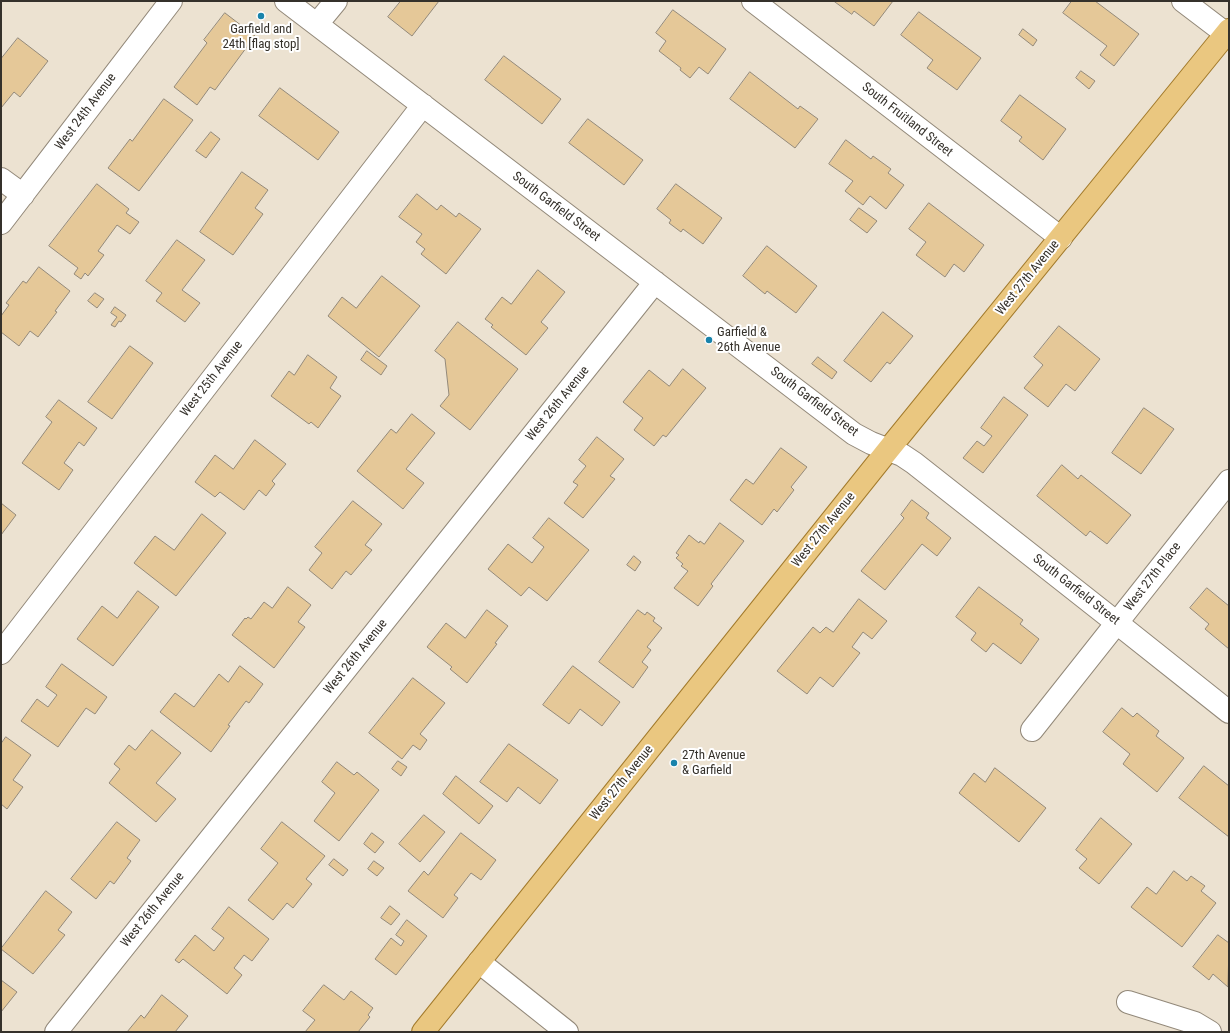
<!DOCTYPE html>
<html>
<head>
<meta charset="utf-8">
<style>
	body { margin:0 }
	#map { position:relative; width:1230px; height:1033px; overflow:hidden; background:#ece2d1; font-family:"Roboto Condensed",sans-serif }
	canvas { display:block }
	.frame { position:absolute; inset:0; border:2px solid #35312b; pointer-events:none }
</style>
</head>
<body>
<div id="map">
<canvas width="1230" height="1033"></canvas>
<div class="frame"></div>
</div>
<script>
const ctx = document.querySelector('canvas').getContext('2d');
ctx.lineJoin = 'round';
function fillPath(path, color) { ctx.fillStyle = color; ctx.fill(path, 'evenodd'); }
function stroke(path, color, width, dash) { ctx.strokeStyle = color; ctx.lineWidth = width; ctx.lineCap = dash ? 'butt' : 'round'; ctx.setLineDash(dash || []); ctx.stroke(path); }
function write(font, color, halo, rows, align = 'center') {
  ctx.font = font + ' "Roboto Condensed",sans-serif'; ctx.lineWidth = 4; ctx.setLineDash([]); ctx.textBaseline = 'middle'; ctx.strokeStyle = halo; ctx.fillStyle = color; for (const [text, x, y, turn = 0] of rows) {
    ctx.save(); ctx.translate(x, y); ctx.rotate((+turn || 0) * Math.PI / 180); ctx.textAlign = isNaN(turn) ? turn : align; if (halo) ctx.strokeText(text, 0, 0); ctx.fillText(text, 0, 0); ctx.restore();
  }
}
const building = new Path2D(`
	M401,1H439L412,36L388,17Z
	M834,1H893L874,26L854,11L852,14Z
	M1072,1H1095L1139,34L1114,66L1100,55L1107,46L1063,13Z
	M673,10L726,49L708,74L699,67L690,78L680,70L681,68L659,51L666,41L656,33Z
	M919,12L981,58L957,90L927,68L933,60L901,35Z
	M225,13L255,36L215,90L210,87L197,105L174,87L207,43L204,40Z
	M1023,29L1037,40L1033,46L1019,35Z
	M18,38L48,61L20,97L14,92L1,108V59Z
	M504,56L561,99L542,124L485,80Z
	M1081,71L1095,81L1089,89L1076,78Z
	M750,72L798,109L800,106L818,119L795,148L730,99Z
	M280,88L339,132L318,160L259,116Z
	M1020,95L1066,129L1043,160L1019,141L1022,137L1001,121Z
	M164,99L193,120L139,191L108,168L130,139L132,141Z
	M588,119L643,160L624,185L569,143Z
	M211,132L220,139L206,158L196,151Z
	M846,140L871,159L873,156L891,169L888,173L904,185L886,209L870,196L863,205L845,191L853,181L829,164Z
	M242,172L268,190L255,208L263,214L233,255L200,232Z
	M97,184L129,209L126,213L139,222L130,234L117,225L98,251L104,255L88,276L85,273L81,279L74,274L78,268L49,246Z
	M676,184L722,218L703,244L683,229L681,232L669,223L671,220L657,209Z
	M417,194L437,210L441,205L456,217L459,213L481,229L446,274L421,254L425,249L416,242L422,234L399,217Z
	M929,203L984,245L964,272L954,264L945,277L916,255L926,242L909,229Z
	M859,208L877,221L867,233L850,220Z
	M177,240L205,260L182,290L200,303L185,322L156,301L162,293L146,281Z
	M767,246L817,286L796,313L767,291L765,294L743,276Z
	M39,267L70,291L55,311L57,312L38,337L30,331L19,346L1,332V316L9,305L6,303L23,281L26,283Z
	M538,270L565,292L541,322L548,328L526,355L491,327L493,325L485,319L502,297L511,304Z
	M382,276L420,306L379,357L328,316L342,297L356,308Z
	M95,293L104,299L97,308L88,301Z
	M115,307L126,315L121,322L119,321L115,327L111,325L117,317L111,313Z
	M883,312L913,336L890,364L887,362L871,382L844,361Z
	M458,322L518,369L470,430L440,406L449,395L445,359L435,351Z
	M1059,326L1100,359L1075,391L1066,384L1048,407L1024,388L1043,365L1034,357Z
	M130,346L153,363L112,419L88,402Z
	M367,351L387,366L381,375L361,360Z
	M308,355L337,377L330,388L341,396L318,428L311,422L309,424L271,396L289,371L294,375Z
	M818,357L837,372L832,379L812,364Z
	M683,369L706,388L666,437L663,435L654,446L634,430L643,418L623,402L649,370L669,386Z
	M1004,397L1028,415L983,473L963,458L977,441L984,446L992,436L981,428Z
	M59,400L97,428L84,446L79,442L64,463L73,470L59,490L22,463L52,422L46,417Z
	M1144,408L1174,429L1141,474L1112,453Z
	M412,414L435,433L406,469L424,483L403,509L357,471L391,429L396,433Z
	M597,437L624,459L610,476L615,479L583,518L564,503L578,485L573,482L586,466L579,460Z
	M255,440L286,464L272,481L275,484L266,496L259,490L244,510L220,492L215,497L195,482L215,455L233,469Z
	M781,448L807,467L791,487L794,490L777,512L774,509L762,525L730,500L746,479L753,484Z
	M1062,465L1078,479L1081,475L1131,515L1107,544L1090,531L1086,536L1037,496Z
	M912,500L929,513L926,518L951,538L937,556L922,544L885,590L861,571L904,518L901,515Z
	M353,501L382,524L365,545L372,550L351,575L346,571L332,589L309,570L322,553L315,547Z
	M1,503L16,515L1,535Z
	M202,514L226,533L176,596L134,563L155,536L174,550Z
	M549,518L589,550L547,601L529,587L521,596L488,569L508,544L532,563L544,547L533,538Z
	M720,523L744,541L711,584L713,586L698,606L674,588L688,571L681,566L683,564L676,558L679,555L676,553L689,535L699,543L700,541L704,544Z
	M634,556L641,562L635,571L627,565Z
	M288,587L311,605L298,622L305,627L274,668L232,635L245,618L246,619L248,617L251,619L264,602L272,608Z
	M979,587L1023,620L1020,624L1039,639L1021,664L993,643L986,652L971,640L976,633L956,617Z
	M1207,588L1229,606V649L1205,629L1209,624L1190,608Z
	M138,591L159,607L113,666L77,639L102,606L117,618Z
	M859,599L887,621L872,639L863,632L852,647L860,653L833,687L820,677L807,694L777,671L813,627L820,633L826,627L833,632Z
	M487,610L508,626L495,643L497,644L467,683L450,669L452,667L427,647L446,623L465,638Z
	M638,610L645,615L647,612L655,618L653,621L662,628L647,647L651,650L642,662L648,667L633,688L599,662Z
	M62,664L107,697L95,714L86,708L58,747L21,721L37,699L48,707L57,695L46,687Z
	M240,666L263,684L249,703L246,701L228,725L230,726L211,752L160,712L175,693L194,707L219,674L228,682Z
	M573,666L620,702L602,726L580,709L569,724L543,705Z
	M413,678L445,703L420,734L427,740L420,750L413,745L402,759L369,733Z
	M1122,708L1133,717L1137,713L1159,731L1156,736L1184,758L1157,792L1123,764L1130,754L1103,732Z
	M152,730L181,753L156,783L176,799L156,822L109,783L120,769L114,764L129,745L135,750Z
	M6,737L31,755L13,780L23,787L7,809L1,804V744Z
	M509,744L558,780L540,804L518,787L507,802L480,782Z
	M398,761L407,767L401,776L392,769Z
	M337,762L354,775L357,772L379,790L339,841L314,821L335,793L322,782Z
	M1204,766L1229,786V837L1179,798Z
	M995,768L1046,808L1019,842L959,793L974,773L985,782Z
	M456,776L493,806L479,824L443,794Z
	M424,815L445,832L420,862L399,844Z
	M1101,818L1132,844L1099,884L1079,868L1087,859L1076,850Z
	M117,822L140,840L127,858L131,861L114,884L110,881L96,899L71,879Z
	M282,822L325,856L306,879L312,884L293,908L287,903L273,920L248,900L278,863L261,849Z
	M372,833L384,842L375,853L364,844Z
	M461,833L496,860L481,880L471,873L454,895L458,898L443,918L408,891L424,871L428,875Z
	M334,859L348,870L343,876L329,865Z
	M374,861L384,868L377,876L368,869Z
	M1174,871L1187,881L1191,876L1205,886L1201,891L1216,903L1182,947L1131,907L1147,887L1156,894Z
	M46,891L72,912L58,930L65,935L33,974L1,949Z
	M390,906L400,914L391,925L381,918Z
	M229,907L269,939L252,961L244,955L234,968L242,975L227,994L183,959L179,963L175,960L195,935L214,951L224,938L212,929Z
	M407,920L427,936L396,975L375,959L391,938L401,946L404,941L396,935Z
	M1218,935L1229,943L1228,987L1213,974L1209,980L1193,967Z
	M1,980L17,992L1,1012Z
	M324,985L344,1000L351,991L373,1008L368,1015L370,1017L358,1032H305L315,1020L303,1011Z
	M162,995L188,1016L175,1032H127L141,1015L144,1018Z`);
fillPath(building, '#e5c898');
stroke(building, '#93897a', 1);
const minor = new Path2D(`
	M286,1L854,434L871,443L902,455L914,463L1117,623L1229,712
	M753,1L1061,238
	M1183,1L1229,36
	M317,24L336,1
	M1,179L23,195
	M1,223L171,1
	M1,653L423,105
	M1032,730L1229,481
	M479,962L567,1032
	M1128,1002L1195,1023L1210,1032
	M56,1032L655,282`);
const major = new Path2D(`
	M423,1032L888,450L1229,30`);
stroke(minor, '#928879', 24);
stroke(major, '#a27a2b', 24);
stroke(minor, '#fff', 22);
stroke(major, '#eac780', 22);
for (const [x, y, r, color] of [
	[261,16,4,"#1883ab"],
	[709,340,4,"#1883ab"],
	[674,763,4,"#1883ab"]
]) { const dot = new Path2D(); dot.arc(x, y, r, 0, 2 * Math.PI); ctx.fillStyle = color; ctx.fill(dot); stroke(dot, '#fff', 1.5); }
write('13px', '#35312b', '#fff', [
	["Garfield and",261,30,"center"],
	["24th [flag stop]",261,45,"center"],
	["Garfield &",717,333],
	["26th Avenue",717,348],
	["27th Avenue",682,756],
	["& Garfield",682,771]
], 'left');
write('13px', '#35312b', '#fff', [
	["West 24th Avenue",86,112,-53],
	["South Fruitland Street",907,120,38],
	["South Garfield Street",556,207,37],
	["West 27th Avenue",1028,278,-51],
	["West 25th Avenue",212,379,-52],
	["South Garfield Street",814,402,37],
	["West 26th Avenue",558,404,-51],
	["West 27th Avenue",824,530,-51],
	["West 27th Place",1153,577,-52],
	["South Garfield Street",1076,590,38],
	["West 26th Avenue",356,657,-51],
	["West 27th Avenue",622,783,-51],
	["West 26th Avenue",153,910,-51]
]);
</script>
</body>
</html>
